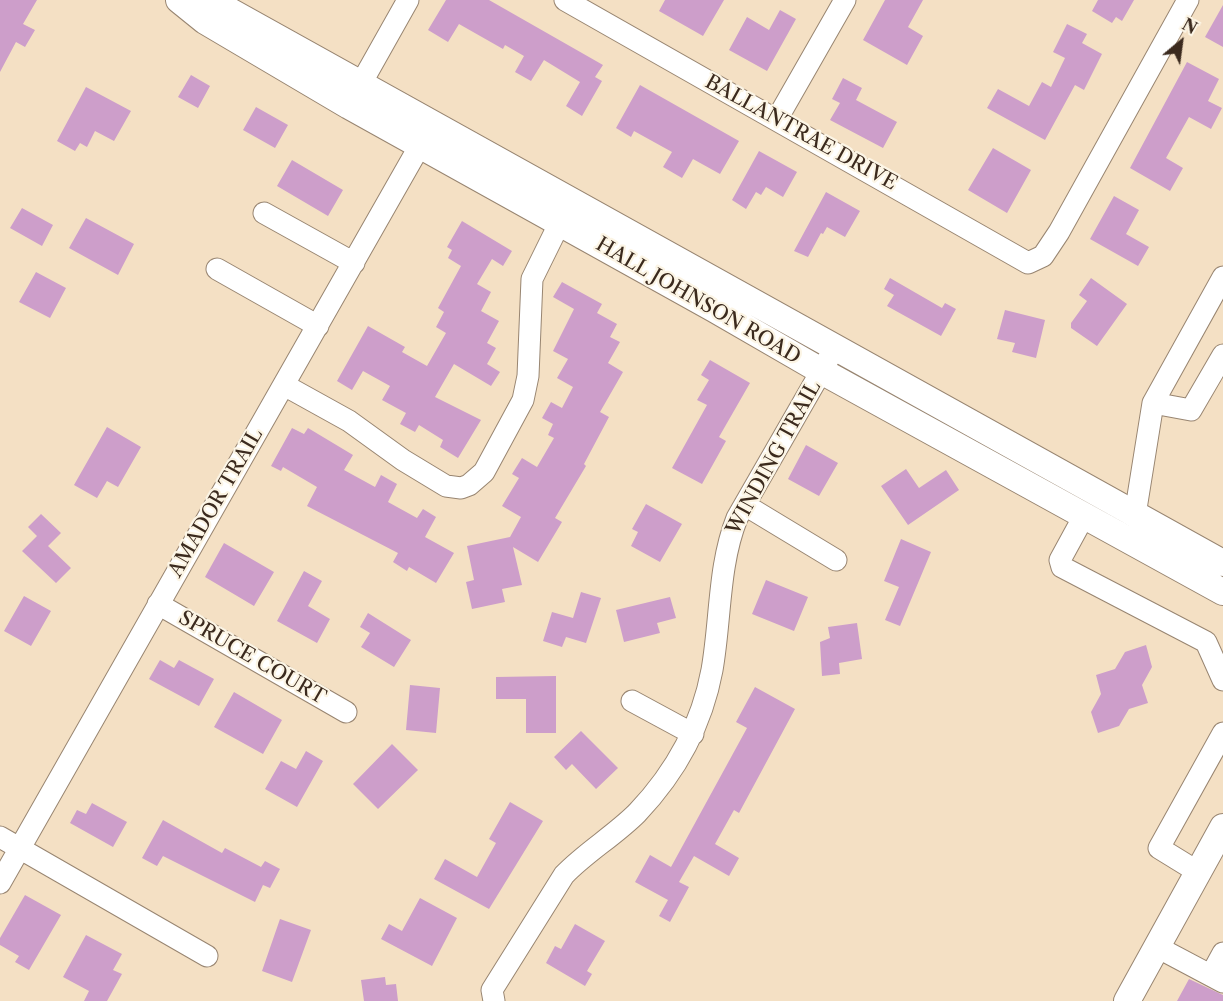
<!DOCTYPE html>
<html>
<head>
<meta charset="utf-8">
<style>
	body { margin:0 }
	#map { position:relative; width:1223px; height:1001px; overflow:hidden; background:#f4e0c4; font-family:"Libre Caslon Text",serif }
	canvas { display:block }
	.north { position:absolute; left:1151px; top:12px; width:60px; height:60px; -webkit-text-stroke:4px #fcf5e5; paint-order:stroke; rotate:29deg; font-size:16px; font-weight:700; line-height:24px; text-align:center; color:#3b2a1e }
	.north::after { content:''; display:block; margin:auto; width:21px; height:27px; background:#3b2a1e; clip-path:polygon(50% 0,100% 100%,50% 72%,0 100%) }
</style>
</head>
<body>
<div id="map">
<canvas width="1223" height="1001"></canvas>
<div class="north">N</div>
</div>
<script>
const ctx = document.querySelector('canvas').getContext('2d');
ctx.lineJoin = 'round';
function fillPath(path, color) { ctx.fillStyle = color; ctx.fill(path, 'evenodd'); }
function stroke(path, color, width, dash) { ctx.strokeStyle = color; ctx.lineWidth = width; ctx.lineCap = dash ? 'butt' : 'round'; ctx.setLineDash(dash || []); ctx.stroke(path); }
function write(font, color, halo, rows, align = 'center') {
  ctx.font = font + ' "Libre Caslon Text",serif'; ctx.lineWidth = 4.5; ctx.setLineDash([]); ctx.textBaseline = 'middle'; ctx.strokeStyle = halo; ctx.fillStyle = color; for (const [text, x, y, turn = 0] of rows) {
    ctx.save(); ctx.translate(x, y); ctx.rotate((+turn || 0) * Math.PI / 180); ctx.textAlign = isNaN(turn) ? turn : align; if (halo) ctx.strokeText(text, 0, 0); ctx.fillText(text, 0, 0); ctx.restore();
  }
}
fillPath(new Path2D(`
	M0,0H37L23,24L35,30L25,47L16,42L0,72Z
	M446,0H489L603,65L595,77L602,81L582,116L566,106L580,82L544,60L531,81L515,72L524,56L505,45L503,49L459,24L448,42L428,30Z
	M665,0H724L703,36L659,11Z
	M885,0H923L908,27L923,36L907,65L863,40Z
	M1098,0H1134L1122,21L1116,17L1112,23L1092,11Z
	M1223,5V47L1205,37Z
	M780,10L796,19L767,71L729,50L747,17L769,30Z
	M1067,24L1087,34L1082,43L1102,54L1084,90L1075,85L1045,140L987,108L998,89L1029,106L1042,82L1051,87L1065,58L1053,52Z
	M1187,62L1219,79L1208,101L1222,108L1211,129L1189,117L1166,158L1183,168L1170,191L1130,168Z
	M191,75L210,86L198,108L178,97Z
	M843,78L862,88L856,100L897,122L883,148L830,120L840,103L832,99Z
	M640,85L739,141L720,174L693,159L682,178L663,167L672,152L634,131L631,137L616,128Z
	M86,87L131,111L114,141L95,131L87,147L80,143L75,151L57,141Z
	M256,107L288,125L275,148L243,130Z
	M993,148L1031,170L1007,213L968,190Z
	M759,151L797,172L783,197L766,187L761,195L756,192L746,209L732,200Z
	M292,160L343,190L328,216L277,186Z
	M826,192L860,211L845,237L827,227L823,234L821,233L808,257L794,251Z
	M1114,196L1139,210L1126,234L1149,247L1138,266L1090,239Z
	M22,208L53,225L42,246L10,228Z
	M86,218L134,244L118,275L69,248Z
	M462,221L512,251L503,266L492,259L477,284L491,292L481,311L499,321L487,343L496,348L487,364L500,372L491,386L454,364L435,397L481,420L458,458L440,447L443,440L419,425L415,432L400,424L406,413L382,400L390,386L363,371L352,390L337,381L368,326L405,347L402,352L427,366L446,333L436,327L444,312L438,308L461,266L448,258L452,250L447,247Z
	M36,272L66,288L50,318L19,302Z
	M890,278L942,308L945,303L956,309L941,336L887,306L894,295L884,289Z
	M1091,278L1127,304L1097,346L1071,328V323L1087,301L1079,295Z
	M562,282L602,304L597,313L617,324L610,337L620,342L608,363L623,372L600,412L609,417L584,464L586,466L555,518L562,522L538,562L513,547L522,585L502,589L505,602L472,609L466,582L474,580L467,546L510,537L521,517L502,506L519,478L512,474L522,458L537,467L554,438L548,435L553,424L542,418L551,402L562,408L573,387L557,378L568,359L553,351L574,309L553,297Z
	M1005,310L1045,320L1036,358L1012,352L1015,343L997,339Z
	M710,360L750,383L719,437L726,441L702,484L672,468L707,405L697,400L709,380L701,375Z
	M107,427L141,447L118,487L107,481L97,498L74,485Z
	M292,428L304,434L308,428L353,455L344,470L375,487L381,475L397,484L388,502L417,518L423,509L436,517L425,537L454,553L436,583L409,567L407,571L393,562L398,553L307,506L317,487L283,467L281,471L271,466Z
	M806,445L838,463L819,496L788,479Z
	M906,469L919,488L946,470L959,490L908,525L881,486Z
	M646,504L682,524L660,562L631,546L638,532L632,529Z
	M41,514L61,533L48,546L71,568L56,583L22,551L37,536L28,527Z
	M901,539L931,552L900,626L885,620L899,587L884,581Z
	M224,543L274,572L254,606L205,577Z
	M304,571L322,581L308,606L330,619L317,643L277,621Z
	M766,580L808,597L794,631L752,614Z
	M581,592L601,598L586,643L566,637L562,647L543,641L552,612L573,618Z
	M24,596L51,611L31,646L4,631Z
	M670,597L676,618L657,623L660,633L624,642L616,610Z
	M368,613L411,640L394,667L361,647L370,633L360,627Z
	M857,623L862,659L839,663L840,674L822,676L820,642L830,638L828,627Z
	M1146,645L1152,667L1142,685L1148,703L1129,709L1119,726L1098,733L1091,712L1101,694L1096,675L1115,669L1125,652Z
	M160,660L174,668L179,660L214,679L199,706L149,679Z
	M556,676V733H526V699H496V677Z
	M410,685L440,688L436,733L406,730Z
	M755,687L795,709L739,813L734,810L715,844L739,858L729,876L694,856L679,882L689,887L670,922L659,916L668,900L635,882L650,855L671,867L747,728L736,722Z
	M234,692L282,720L263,754L214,727Z
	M581,731L618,768L596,789L572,764L566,770L554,757Z
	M392,744L418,770L378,809L353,784Z
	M306,751L323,761L297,807L265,789L281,761L296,769Z
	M510,802L543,821L489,909L434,879L445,859L477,877L496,843L489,839Z
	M92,803L127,822L113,847L70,823L77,810L86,814Z
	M163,820L222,853L225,848L261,867L265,861L280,869L270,888L263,885L255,902L163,856L157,866L142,858Z
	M25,895L61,915L29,970L15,962L19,956L0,945V938Z
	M420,898L457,918L432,966L381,939L389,924L402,931Z
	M280,919L311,930L292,982L262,971Z
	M575,924L605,941L587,971L592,974L585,986L546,963L555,946L561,949Z
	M86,935L122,954L113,970L122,974L107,1001H84L89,991L63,977Z
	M385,977L386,985L396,984L398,1001H364L361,980Z
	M1189,979L1223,995V1001H1177Z`), '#cd9eca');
const minor = new Path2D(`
	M565,0L1028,263L1043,256L1059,232L1188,0
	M354,96L408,0
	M777,119L845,0
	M264,213L354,263
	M217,269L318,326
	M284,385L349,421L403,460L446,486L461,488L469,485L484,472L523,400L528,376L532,279L566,210
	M1153,403L1191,410L1223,355
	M745,505L836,560
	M1135,515L1153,403L1223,277
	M1084,516L1060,560L1062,567L1206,642L1223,680
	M158,604L346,712
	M632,701L693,734
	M0,837L207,956
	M1198,872L1159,848L1223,733
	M0,883L427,133
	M1157,947L1223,982
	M1211,975L1223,953
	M494,1001L492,990L564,875C586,852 614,836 637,813C675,773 702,724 712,670C721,619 718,566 737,518L834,349`);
const major = new Path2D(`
	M179,0L205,21L349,106L714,309L823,372L1223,592
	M210,0L1223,563
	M1127,1001L1223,827`);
stroke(minor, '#988571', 23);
stroke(major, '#988571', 28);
stroke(minor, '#fff', 21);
stroke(major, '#fff', 26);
write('20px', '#3b2a1e', '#fcf5e5', [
	["BALLANTRAE DRIVE",801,133,29],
	["HALL JOHNSON ROAD",698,301,30],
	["WINDING TRAIL",774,458,-61],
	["AMADOR TRAIL",216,503,-60],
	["SPRUCE COURT",252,658,30]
]);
</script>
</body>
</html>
